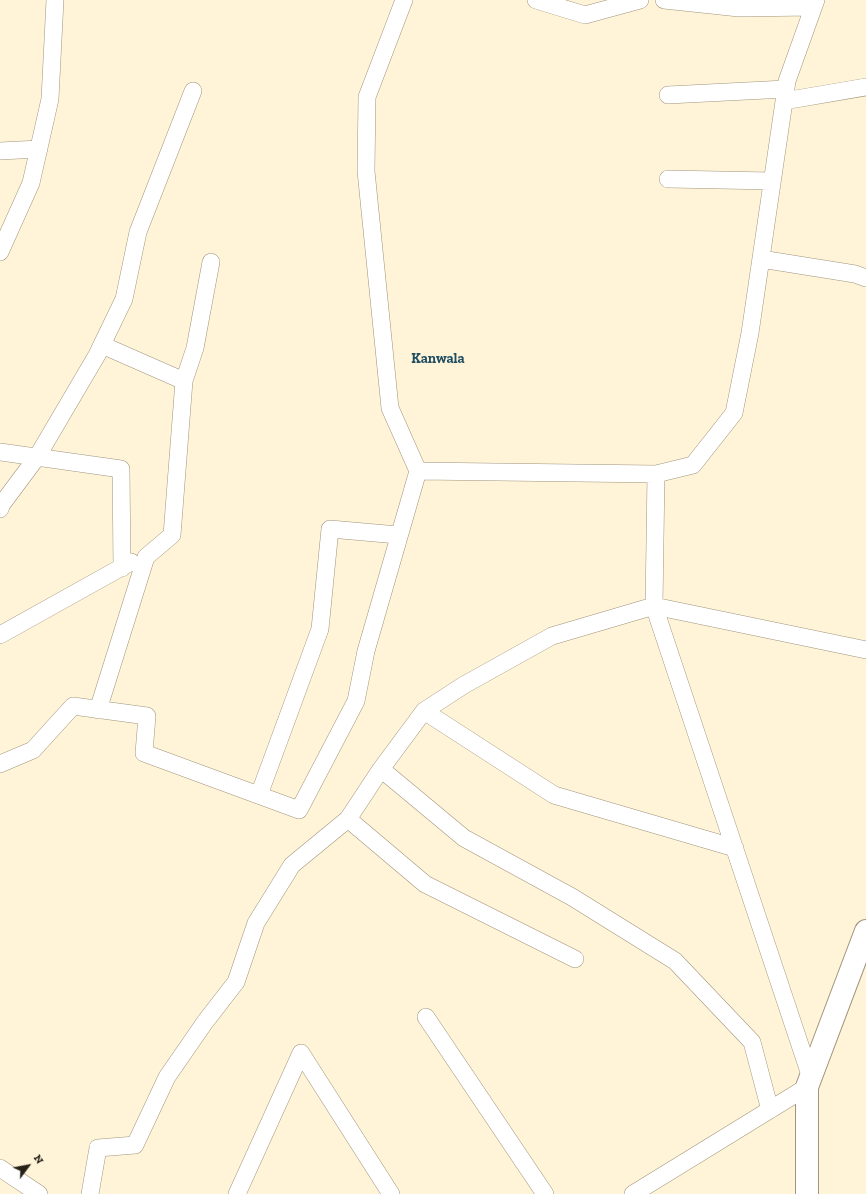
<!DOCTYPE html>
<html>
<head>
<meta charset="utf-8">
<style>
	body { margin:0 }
	#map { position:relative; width:866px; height:1194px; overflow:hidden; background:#fff3d8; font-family:"Zilla Slab",serif }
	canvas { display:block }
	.north { position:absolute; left:8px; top:1146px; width:40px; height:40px; -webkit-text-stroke:3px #fff3d8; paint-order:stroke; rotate:58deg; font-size:11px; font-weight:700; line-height:16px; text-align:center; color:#252117 }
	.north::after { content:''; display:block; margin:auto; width:14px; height:18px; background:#252117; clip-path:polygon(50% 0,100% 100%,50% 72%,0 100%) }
</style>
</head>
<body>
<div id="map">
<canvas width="866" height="1194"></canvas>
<div class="north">N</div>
</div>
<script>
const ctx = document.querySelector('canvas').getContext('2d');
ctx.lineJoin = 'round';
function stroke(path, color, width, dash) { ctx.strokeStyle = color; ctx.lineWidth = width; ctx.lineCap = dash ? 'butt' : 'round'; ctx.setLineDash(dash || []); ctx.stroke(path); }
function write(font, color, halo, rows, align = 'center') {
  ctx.font = font + ' "Zilla Slab",serif'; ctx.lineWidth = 4; ctx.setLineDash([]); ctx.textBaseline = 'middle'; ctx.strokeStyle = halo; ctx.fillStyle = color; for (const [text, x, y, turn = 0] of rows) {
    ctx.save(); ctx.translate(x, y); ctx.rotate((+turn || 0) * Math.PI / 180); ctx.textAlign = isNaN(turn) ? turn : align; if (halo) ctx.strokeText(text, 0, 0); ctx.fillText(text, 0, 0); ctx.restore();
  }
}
const minor = new Path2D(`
	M404,0L367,97L366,171L390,408L418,471L656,474L693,465L734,413L750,333L787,81L816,0
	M536,0L585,15L640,0
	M664,0L739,8L813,7
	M668,95L786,89
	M784,101L866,87
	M0,151L39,149
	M668,179L772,181
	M0,252L31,183L50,99L55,0
	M761,259L855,274L866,278
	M184,381L195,348L211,262
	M0,452L121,469L122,568
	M656,474L654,606L811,1078
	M0,509L2,504L37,457L97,355L124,299L138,232L193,91
	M0,635L131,562
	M98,710L146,557L172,535L184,381L102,345
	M424,711L554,795L735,848
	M0,764L33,750L73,706L147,716L144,753L299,810L356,701L366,651L418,471
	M381,769L464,838L572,897L675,961L752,1042L770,1110
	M259,795L320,629L330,529L398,535
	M348,819L425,884L575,959
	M426,1017L545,1194
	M0,1168L39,1194
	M90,1194L98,1148L135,1145L167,1077L205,1022L236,982L256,923L292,865L348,819L381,769L424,711L464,685L552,636L654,606L866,650
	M237,1194L301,1053L391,1194
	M633,1194L807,1087`);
const tertiary = new Path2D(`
	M807,1194V1087L866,931`);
stroke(minor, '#a0957c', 18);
stroke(tertiary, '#a0957c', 24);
stroke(minor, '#fff', 17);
stroke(tertiary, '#fff', 22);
write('bold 14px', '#1e4c60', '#fff3d8', [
	["Kanwala",438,359]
]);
</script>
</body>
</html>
